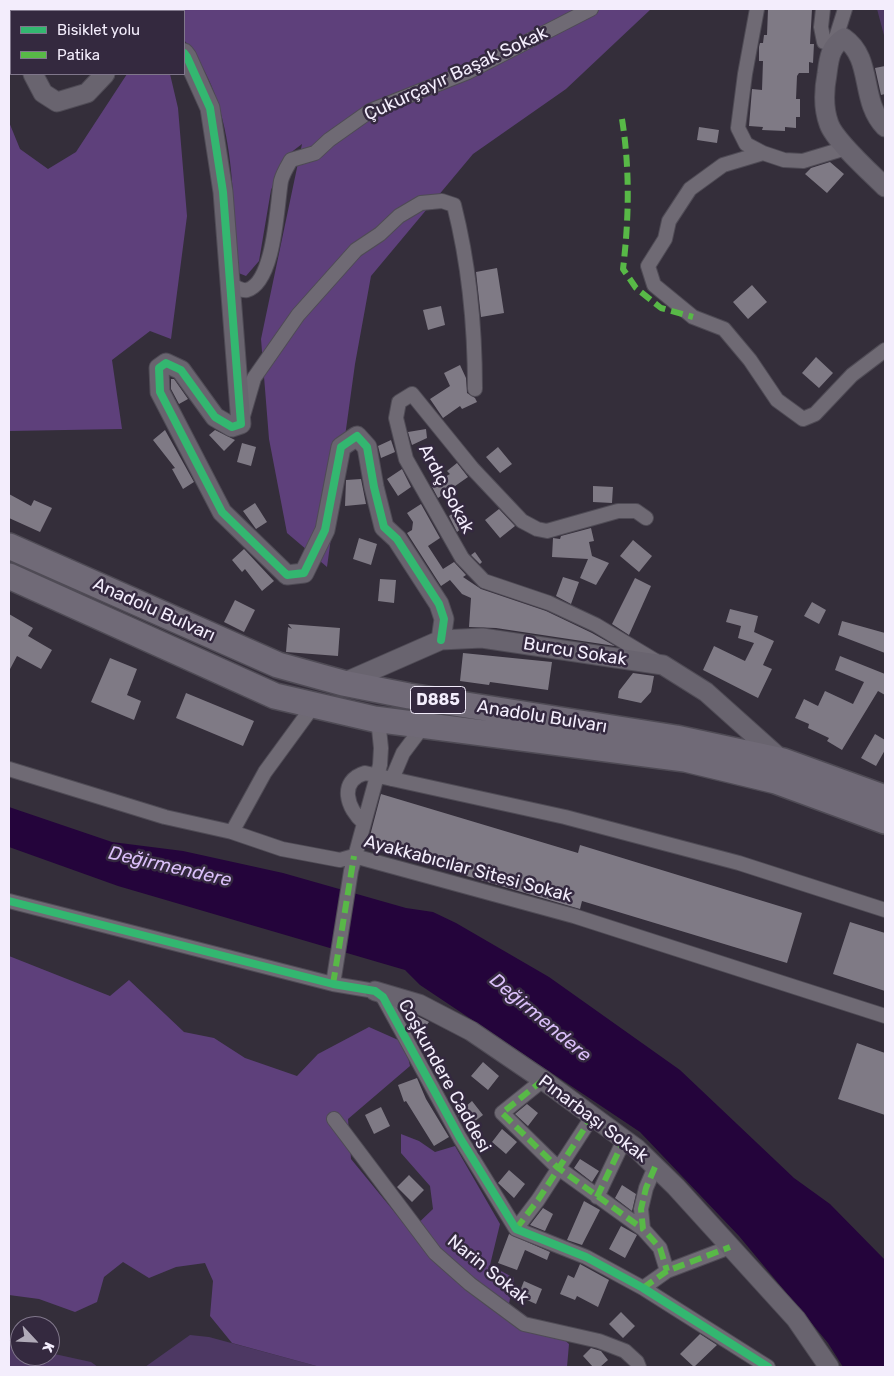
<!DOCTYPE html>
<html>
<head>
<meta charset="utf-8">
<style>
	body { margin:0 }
	#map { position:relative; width:894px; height:1376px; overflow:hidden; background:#342e3a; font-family:Rubik,sans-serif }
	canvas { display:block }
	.frame { position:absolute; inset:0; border:10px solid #f3edfc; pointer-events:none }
	.legend { position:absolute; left:10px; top:10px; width:175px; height:65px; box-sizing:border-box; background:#34293f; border:1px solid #80778b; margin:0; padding:6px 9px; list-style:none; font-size:15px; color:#f3edfc }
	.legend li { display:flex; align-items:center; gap:10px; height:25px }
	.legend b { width:25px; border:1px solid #80778b }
	.north { position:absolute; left:10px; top:1316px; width:50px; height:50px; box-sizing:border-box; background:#34293f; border:1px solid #80778b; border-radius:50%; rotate:115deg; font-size:14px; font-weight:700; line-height:20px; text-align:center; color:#f3edfc }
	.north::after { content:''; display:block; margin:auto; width:18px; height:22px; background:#b0aab8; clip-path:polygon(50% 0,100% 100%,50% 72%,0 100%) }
</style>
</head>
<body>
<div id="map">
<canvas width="894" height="1376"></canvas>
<div class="frame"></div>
<ul class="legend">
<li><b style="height:6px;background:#33b770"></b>Bisiklet yolu</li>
<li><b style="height:6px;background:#58b947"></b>Patika</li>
</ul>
<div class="north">K</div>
</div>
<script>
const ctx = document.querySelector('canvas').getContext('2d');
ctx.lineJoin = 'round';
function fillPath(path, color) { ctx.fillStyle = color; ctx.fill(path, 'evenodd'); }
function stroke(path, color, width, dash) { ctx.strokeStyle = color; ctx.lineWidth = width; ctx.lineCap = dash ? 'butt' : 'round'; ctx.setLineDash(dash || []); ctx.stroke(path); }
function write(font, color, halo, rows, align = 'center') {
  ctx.font = font + ' Rubik,sans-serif'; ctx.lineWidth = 5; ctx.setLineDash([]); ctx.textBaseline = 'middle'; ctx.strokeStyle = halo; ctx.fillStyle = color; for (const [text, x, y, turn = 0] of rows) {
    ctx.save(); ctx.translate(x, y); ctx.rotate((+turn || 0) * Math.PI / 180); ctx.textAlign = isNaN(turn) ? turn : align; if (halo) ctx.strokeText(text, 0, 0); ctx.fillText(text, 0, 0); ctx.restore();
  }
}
fillPath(new Path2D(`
	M877,9H885V39Z
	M190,1335L209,1337L320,1367H145Z
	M9,1345L20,1347V1356H50V1353L91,1362L98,1367H9Z`), '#4d3863');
fillPath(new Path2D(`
	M145,9H651L566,89L473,154L371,276L355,364L327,567L287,533L269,439L261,339L302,144L285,157L271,190L259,261L246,276L236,272C233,194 237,104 184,40V11H146Z
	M127,74H170L178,108L187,216L171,339L150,331L112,360L122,429L9,431V122L20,149L48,169L76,152Z
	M9,956L110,996L129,980L184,1032L214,1038L245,1058L297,1076L318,1054L369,1027L405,1043L410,1066L348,1119L351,1159L410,1231L433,1209L430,1186L401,1153V1134L419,1141L435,1152L455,1146L500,1224L490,1265L514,1278L508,1309L550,1327L569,1344L567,1367H320L232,1343L210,1316L213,1281L205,1263L176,1267L149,1278L123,1262L104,1277L97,1302L75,1312L39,1299L9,1295Z`), '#5e407b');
fillPath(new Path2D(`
	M9,807L112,842L183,851L283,873L406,908L433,912L456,923L549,977L680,1070L794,1178L830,1204L885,1260V1367H843L828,1343L739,1236L640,1132L420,985L405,970L118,886L9,847Z`), '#24043b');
fillPath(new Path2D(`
	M768,9H812L810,44H814L813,63L809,62V73H799L797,76L796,99H800V117H796V128L785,127V131L762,130L763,127L749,126L752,89L762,90L763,61H759V47L760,43H763L764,35H767Z
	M885,66V94L881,95L875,68Z
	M699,127L719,130L717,143L697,140Z
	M830,162L844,174L827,193L805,174L811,168Z
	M497,268L504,313L481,317L476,272Z
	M752,285L767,302L748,319L733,302Z
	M441,306L445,325L428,330L423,310Z
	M816,357L833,373L819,388L802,373Z
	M460,365L466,378L467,393L475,398L477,402L462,409L460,406L443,418L430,399L450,386L444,373Z
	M171,379H174L188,399L179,404L171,389Z
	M426,429L427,438L412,445L408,432Z
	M165,430L194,482L183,489L172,469L175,468L153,440Z
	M215,430L235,440L224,451L209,435Z
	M391,440L395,452L381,458L378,446Z
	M242,443L256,447L251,466L237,462Z
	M498,447L512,464L500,473L486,457Z
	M457,463L468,477L438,498L431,485L450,474L447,471Z
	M402,469L411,487L398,496L387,479Z
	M361,479L366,504L345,506L346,480Z
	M593,486L613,487L612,503L593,502Z
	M9,494L31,506L34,500L52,508L40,532L9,518Z
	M255,503L267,522L256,529L243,511Z
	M421,504L440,538L428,546L443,569L454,562L466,575L463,577L481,589L546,611L592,633L615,646L496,628L469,627L471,598L462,594L450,580L441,586L407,533L412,530L413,522L407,513Z
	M499,509L515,526L500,538L485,520Z
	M457,510L468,523L457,532L449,516Z
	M591,528L594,541L589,542L592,556L609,563L596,585L580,578L588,559L552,557L553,538L560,539L561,536Z
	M359,538L377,544L371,565L353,559Z
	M633,540L652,556L639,572L620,556Z
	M244,549L274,581L262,591L245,569L242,572L232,560Z
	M475,552L482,562L480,564L471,555Z
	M563,577L579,582L571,604L556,596Z
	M635,578L651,586L629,635L612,624Z
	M380,579L396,580L394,603L378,601Z
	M235,600L255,610L244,632L224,622Z
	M812,602L826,610L819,624L804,616Z
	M730,609L758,616L754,632L774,641L763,665L772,669L758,698L703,670L714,646L745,661L754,643L738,638L741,626L726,622Z
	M9,614L33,628L28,636L52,650L41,669L17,656L9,671Z
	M842,621L885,633V653L838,635Z
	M288,624L340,628L338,656L286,652L288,627L292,629Z
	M463,653L552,662L548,690L490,682L489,685L460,681Z
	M840,656L885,674V695L878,691L842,750L827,741L829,738L808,728L809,724L795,718L804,699L818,706L825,691L853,704L864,682L835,670Z
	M110,658L137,669L127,695L141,701L134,720L91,702Z
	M633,673L654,676L651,692L641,703L618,698L619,691Z
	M186,693L254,721L243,746L176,718Z
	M875,734L885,740V750L876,766L861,758Z
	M381,794L578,853L580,845L802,913L787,963L582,901L580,909L367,847Z
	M850,922L885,933V991L833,974Z
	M413,1014L429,1022L422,1031L408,1021Z
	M857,1043L885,1053V1115L838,1099Z
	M483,1062L499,1076L488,1090L471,1076Z
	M417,1078L426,1099L449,1137L434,1146L406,1101L404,1102L398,1085Z
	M472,1101L483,1115L466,1128L457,1114Z
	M527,1104L538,1113L528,1126L515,1114Z
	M381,1107L390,1126L374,1134L365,1115Z
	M502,1129L517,1142L506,1154L492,1142Z
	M580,1159L599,1171L592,1182L574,1168Z
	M509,1170L525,1184L514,1198L498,1183Z
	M409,1175L424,1190L412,1202L397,1187Z
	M622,1185L636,1194L632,1211L615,1198Z
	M584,1201L600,1210L582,1245L567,1240Z
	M543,1208L553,1214L545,1231L530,1225Z
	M621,1226L637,1235L625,1258L609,1249Z
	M509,1234L550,1252L547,1260L525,1250L517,1270L498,1263Z
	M580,1264L609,1280L598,1307L577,1296L575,1300L560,1294L568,1275L574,1278Z
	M524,1281L542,1289L536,1304L518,1296Z
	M621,1312L635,1326L623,1338L609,1324Z
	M700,1334L717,1345L694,1367L680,1354Z
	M591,1348L601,1351L608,1360L600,1367H593L583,1356Z`), '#7f7a85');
const street = new Path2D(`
	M757,9L745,74L738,128L746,144L763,153L784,160L803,161L846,148
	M823,9L821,27L824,42L834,44L845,9
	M763,153L723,165L690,189L669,221L665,239L648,266L654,285L693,317L724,329L750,360L777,400L803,419L815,414L852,375L885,350
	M229,283C234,286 241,291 247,290C275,282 277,203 281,181C283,173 287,167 291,160L315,153L329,140L370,111L468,72L591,9
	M243,416L254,378L298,315L356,250L380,234L399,216L421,203L442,201L454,205C469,264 475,328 475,389
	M646,518L636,511H618L547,531L537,529L522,521L472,468L412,394L399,402L396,418L406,459L462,558L484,581L549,603L596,625L656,661
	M9,769L165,817L232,832L282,849L340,860L354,856L574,916L885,1016
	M392,779L403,753L424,725
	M364,823C347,809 338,781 365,773L565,817L739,863L885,910
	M232,832L265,772L314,705
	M9,901L333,984L375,991L383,997L460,1138L516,1229L586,1257L643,1288L768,1367
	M333,984L351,871L380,765L381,748L378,719
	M543,1080L502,1113L557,1167L643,1229
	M334,1119L435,1253L470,1284L524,1324L599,1341L625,1351L637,1362L639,1367
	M655,1167L646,1188L641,1209L643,1229L660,1248L667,1271
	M597,1197L624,1140
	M516,1229L538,1200L592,1117
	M643,1288L667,1271L730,1247`);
const secondary = new Path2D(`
	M18,9V11
	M184,53L187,57L210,108L223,192L241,424L232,427L215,417L181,370L166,363L159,368L160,392L222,512L287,575L304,573L325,530L341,447L357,436L367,447L374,487L384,527L397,539L439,604L444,619L441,640
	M33,74L43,93L57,102L87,93L105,74
	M885,127C859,100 874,59 844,38C830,47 829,58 827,74C824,90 823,108 829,124C835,141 871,173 885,187
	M343,683L441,640L482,638L663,665L706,692L783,761
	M375,991L419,1004L471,1031L543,1080L637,1149L676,1187L796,1319L829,1367`);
const highway = new Path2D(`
	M9,546L278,665L343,683L409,696L676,738L783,761L885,798
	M9,576L275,696L374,719L685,759L776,781L885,821`);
stroke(street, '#4f4b55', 16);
stroke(secondary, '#4f4b55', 21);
stroke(highway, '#4f4b55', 28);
stroke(street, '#6f6a74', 14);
stroke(secondary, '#69646f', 19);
stroke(highway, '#706a77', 25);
stroke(new Path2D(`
	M622,119C630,169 629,219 623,269L636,288L661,308L693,317
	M333,984L354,856
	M543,1080L502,1113L557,1167L643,1229
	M655,1167L646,1188L641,1209L643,1229L660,1248L667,1271
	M597,1197L624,1140
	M516,1229L538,1200L592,1117
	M643,1288L667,1271L730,1247`), '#58b947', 6, [12, 6]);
stroke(new Path2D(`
	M184,53L187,57L210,108L223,192L241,424L232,427L215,417L181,370L166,363L159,368L160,392L222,512L287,575L304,573L325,530L341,447L357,436L367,447L374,487L384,527L397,539L439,604L444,619L441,640
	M9,901L333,984L375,991L383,997L460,1138L516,1229L586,1257L643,1288L768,1367`), '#33b770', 8);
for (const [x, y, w] of [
	[438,700,55]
]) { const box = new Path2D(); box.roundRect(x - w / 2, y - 13.5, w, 27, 4); ctx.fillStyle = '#34293f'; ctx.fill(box); stroke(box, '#f3edfc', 1); }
write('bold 16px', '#f3edfc', null, [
	["D885",438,700]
]);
write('18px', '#f3edfc', '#34293f', [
	["Çukurçayır Başak Sokak",456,74,-25],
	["Ardıç Sokak",446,489,62],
	["Anadolu Bulvarı",154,610,24],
	["Burcu Sokak",575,652,9],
	["Anadolu Bulvarı",542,717,9],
	["Ayakkabıcılar Sitesi Sokak",468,869,15],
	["Coşkundere Caddesi",444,1076,61],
	["Pınarbaşı Sokak",593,1119,37],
	["Narin Sokak",488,1270,39]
]);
write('italic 19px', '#dabff9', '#34293f', [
	["Değirmendere",170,867,13],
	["Değirmendere",540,1018,40]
]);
</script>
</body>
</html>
